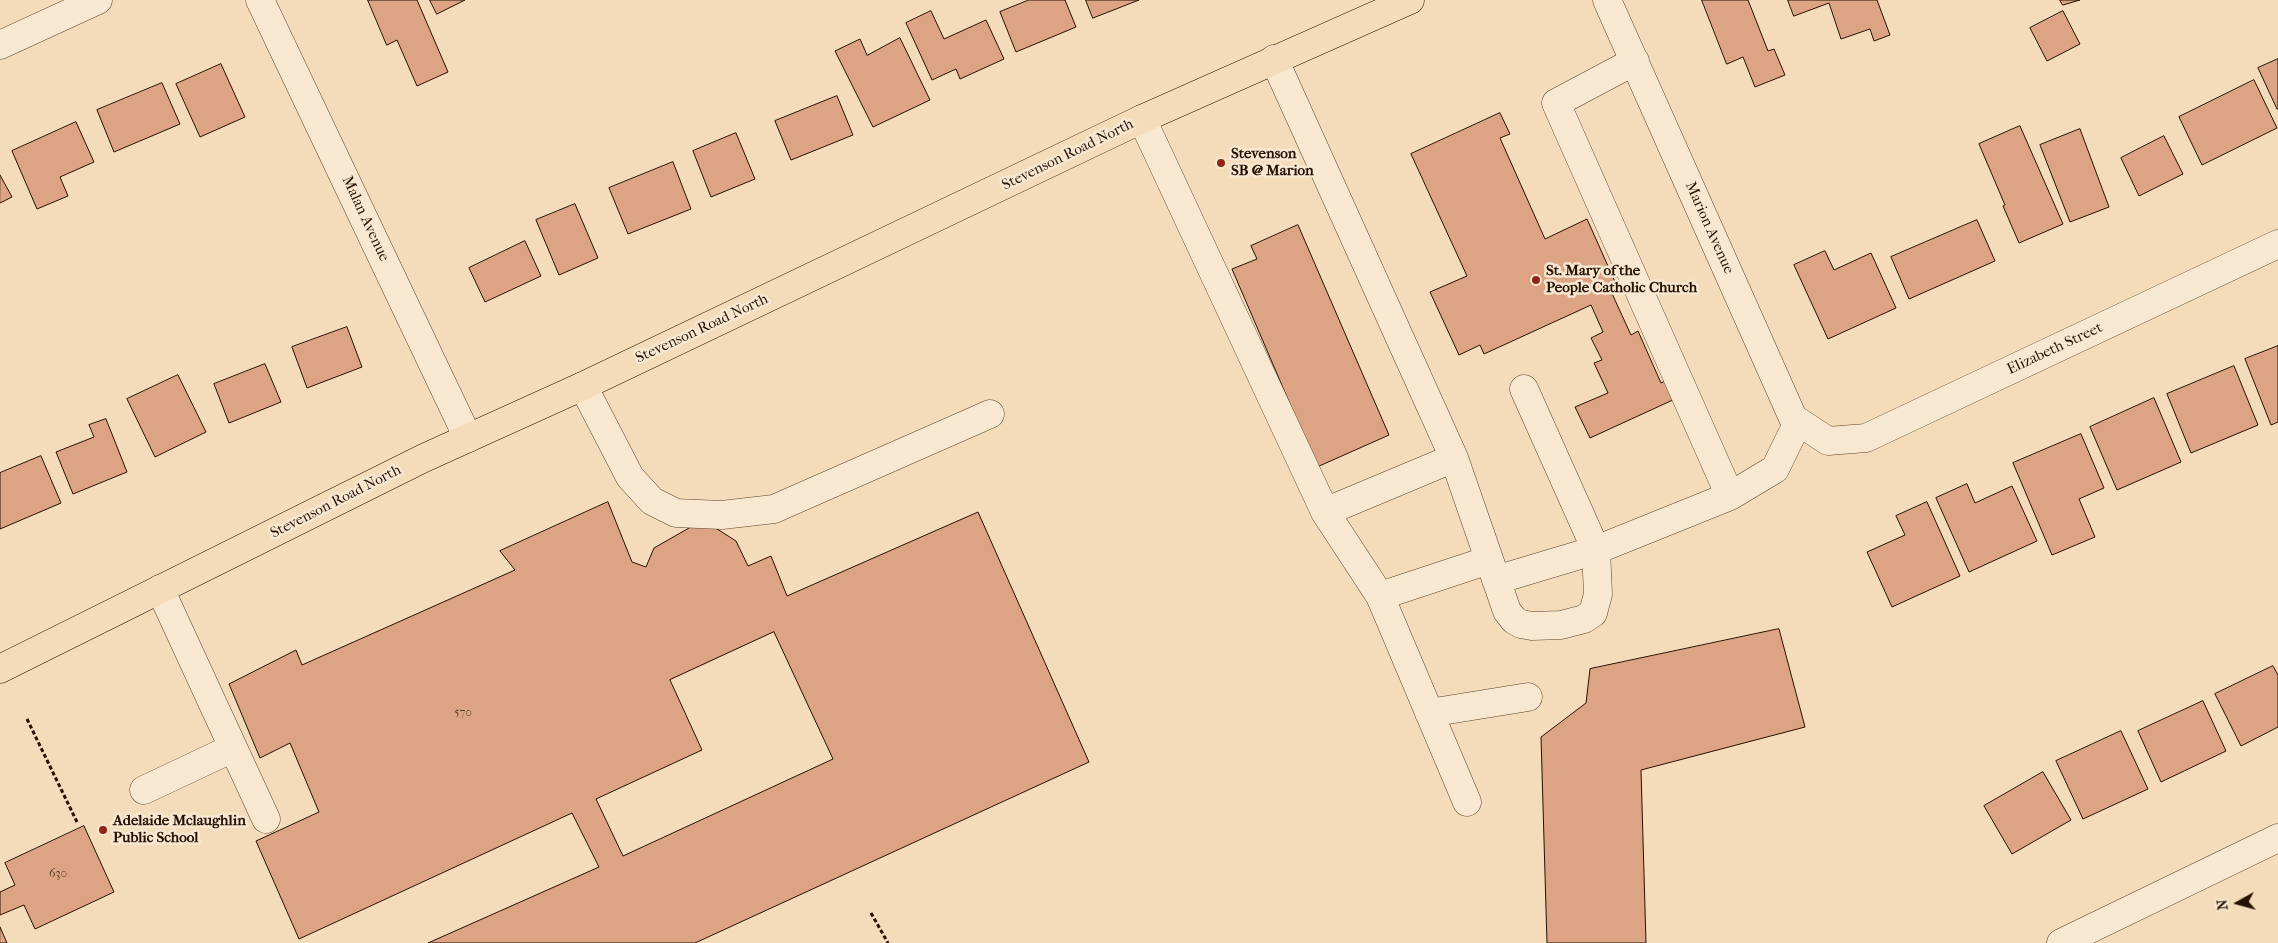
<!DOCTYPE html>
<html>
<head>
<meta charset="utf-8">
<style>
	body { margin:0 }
	#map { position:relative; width:2278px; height:943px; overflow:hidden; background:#f4dbb9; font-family:"IM FELL French Canon",serif }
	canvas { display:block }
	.north { position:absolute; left:2213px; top:878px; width:50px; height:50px; -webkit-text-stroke:4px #f8e8d2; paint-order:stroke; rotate:263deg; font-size:14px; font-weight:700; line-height:20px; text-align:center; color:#271100 }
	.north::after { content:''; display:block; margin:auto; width:18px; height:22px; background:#271100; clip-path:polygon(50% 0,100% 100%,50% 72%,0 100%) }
</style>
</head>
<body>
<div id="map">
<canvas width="2278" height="943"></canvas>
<div class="north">N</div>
</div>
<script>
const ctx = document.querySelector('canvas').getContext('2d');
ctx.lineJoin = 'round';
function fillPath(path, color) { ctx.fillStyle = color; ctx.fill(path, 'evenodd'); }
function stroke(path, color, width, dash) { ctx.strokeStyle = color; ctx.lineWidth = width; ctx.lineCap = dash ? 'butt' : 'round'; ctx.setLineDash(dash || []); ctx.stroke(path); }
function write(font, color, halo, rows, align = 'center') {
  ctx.font = font + ' "IM FELL French Canon",serif'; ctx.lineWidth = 5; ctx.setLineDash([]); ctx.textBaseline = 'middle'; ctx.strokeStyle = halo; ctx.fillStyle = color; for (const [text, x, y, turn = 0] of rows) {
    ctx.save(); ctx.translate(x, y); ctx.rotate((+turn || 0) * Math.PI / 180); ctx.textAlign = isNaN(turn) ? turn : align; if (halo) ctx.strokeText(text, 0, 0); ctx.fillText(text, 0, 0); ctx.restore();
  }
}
const building = new Path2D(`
	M368,0H417L448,72L417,86L397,40L387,45Z
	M430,0H465L437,14Z
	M1029,0H1065L1076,27L1016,52L1000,12Z
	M1086,0H1139L1093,18Z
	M1702,0H1748L1768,51L1774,49L1785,75L1755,87L1743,57L1727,64Z
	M1788,0H1877L1890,35L1874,41L1870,29L1841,39L1829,3L1794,16Z
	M2060,0H2080L2063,5Z
	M931,11L944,39L986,20L1004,59L960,79L956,69L932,80L906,23Z
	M2063,11L2080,44L2047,61L2030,28Z
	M900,38L930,100L873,127L835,51L860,39L867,55Z
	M2278,59V109H2277L2258,68Z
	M221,64L245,117L200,137L176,84Z
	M2254,80L2277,128L2202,165L2179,117Z
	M162,83L180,124L114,152L97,110Z
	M837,96L853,135L791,160L775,121Z
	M1500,113L1510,134L1500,138L1545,239L1587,219L1616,284L1609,287L1631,335L1638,331L1661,383L1667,380L1675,399L1590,438L1575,407L1608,393L1594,363L1602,360L1591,338L1603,332L1591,305L1484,354L1480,345L1459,355L1430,292L1467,276L1411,154Z
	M76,122L94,162L60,177L68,196L37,209L12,151Z
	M2020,126L2063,224L2019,243L2003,206L2005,205L1979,144Z
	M2080,129L2109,207L2070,222L2040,145Z
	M736,133L755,179L711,197L693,151Z
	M2164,136L2183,174L2139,196L2121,158Z
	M673,162L691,209L628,234L609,188Z
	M0,175L12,197L0,203Z
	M575,204L598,258L559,275L536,220Z
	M1977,220L1995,261L1909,299L1891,257Z
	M1298,225L1389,435L1317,467L1232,269L1257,259L1251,246Z
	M525,241L541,276L485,302L469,268Z
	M1825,251L1834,270L1871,253L1896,308L1828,339L1794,265Z
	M347,327L362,367L307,388L292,347Z
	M2278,346V422L2271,425L2245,359Z
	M265,364L281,402L229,423L214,384Z
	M2234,366L2258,425L2191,453L2167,394Z
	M178,375L206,432L155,457L127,399Z
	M2154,398L2181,462L2117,490L2090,427Z
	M106,419L127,472L73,494L56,452L94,437L89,425Z
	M2081,434L2104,488L2079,499L2095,537L2052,555L2013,463Z
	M41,456L61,503L0,529V473Z
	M1967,484L1975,503L2012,486L2037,541L1969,572L1936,498Z
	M608,502L632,562L646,567L654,548L703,520L736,541L748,566L771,556L787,596L978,512L1089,762L695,943H428L599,867L572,813L299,939L256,841L319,812L290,743L260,758L229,684L296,650L302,665L515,570L500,551ZM774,632L833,759L623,856L596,799L702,750L670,680Z
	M1927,502L1960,576L1892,607L1867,552L1905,535L1896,516Z
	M1779,629L1805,727L1641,770L1646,943H1547L1541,737L1586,703L1590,669Z
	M2273,666L2278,675V727L2241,746L2215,694Z
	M2203,701L2226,751L2161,782L2138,731Z
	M2121,731L2148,789L2083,819L2056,761Z
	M2043,772L2071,820L2012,854L1984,806Z
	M84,826L114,892L35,929L24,905L0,915V892L15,885L5,863Z
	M0,927L7,943H0Z`);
fillPath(building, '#dca484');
stroke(building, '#271100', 1);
const minor = new Path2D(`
	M260,0L468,438
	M1607,0L1793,418L1828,441L1866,438L2278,244
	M0,45L98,0
	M1274,59L1454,458
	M1142,119L1325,512L1380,596L1489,560
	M583,386L630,477L652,501L676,513L722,515L774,509L990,414
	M1730,496L1775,469L1798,422
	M1325,512L1454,458L1507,611L1514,620L1521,624L1532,626L1561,625L1584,619L1593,613L1598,594L1596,550L1524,389
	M1496,580L1596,550L1730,496L1556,103L1635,61
	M160,589L266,819
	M1380,596L1467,802
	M1429,713L1528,697
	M144,790L233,748
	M2061,943L2278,838`);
const major = new Path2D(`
	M0,669L424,458L583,386L1142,119L1410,0`);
stroke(minor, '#5a442e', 29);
stroke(major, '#271100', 29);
stroke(new Path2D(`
	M27,719L77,822
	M871,913L888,943`), '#271100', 3, [4, 2.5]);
stroke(minor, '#f8e8d2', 28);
stroke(major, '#f4dbb9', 28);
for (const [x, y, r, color] of [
	[1221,163,5,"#8f2418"],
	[1536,280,5,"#8f2418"],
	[103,830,5,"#8f2418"]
]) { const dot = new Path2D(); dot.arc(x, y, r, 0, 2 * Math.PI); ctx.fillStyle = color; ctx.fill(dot); stroke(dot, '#f8e8d2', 2); }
write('12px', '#543621', null, [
	["570",463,713],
	["630",58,874]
]);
write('bold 15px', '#271100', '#f8e8d2', [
	["Stevenson",1231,154],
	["SB @ Marion",1231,171],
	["St. Mary of the",1546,271],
	["People Catholic Church",1546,288],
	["Adelaide Mclaughlin",113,821],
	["Public School",113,838]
], 'left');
write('15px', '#271100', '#f8e8d2', [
	["Stevenson Road North",1068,155,-26],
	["Malan Avenue",365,219,65],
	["Marion Avenue",1709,228,66],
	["Stevenson Road North",702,329,-25],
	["Elizabeth Street",2055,349,-25],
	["Stevenson Road North",336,502,-27]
]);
</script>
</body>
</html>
